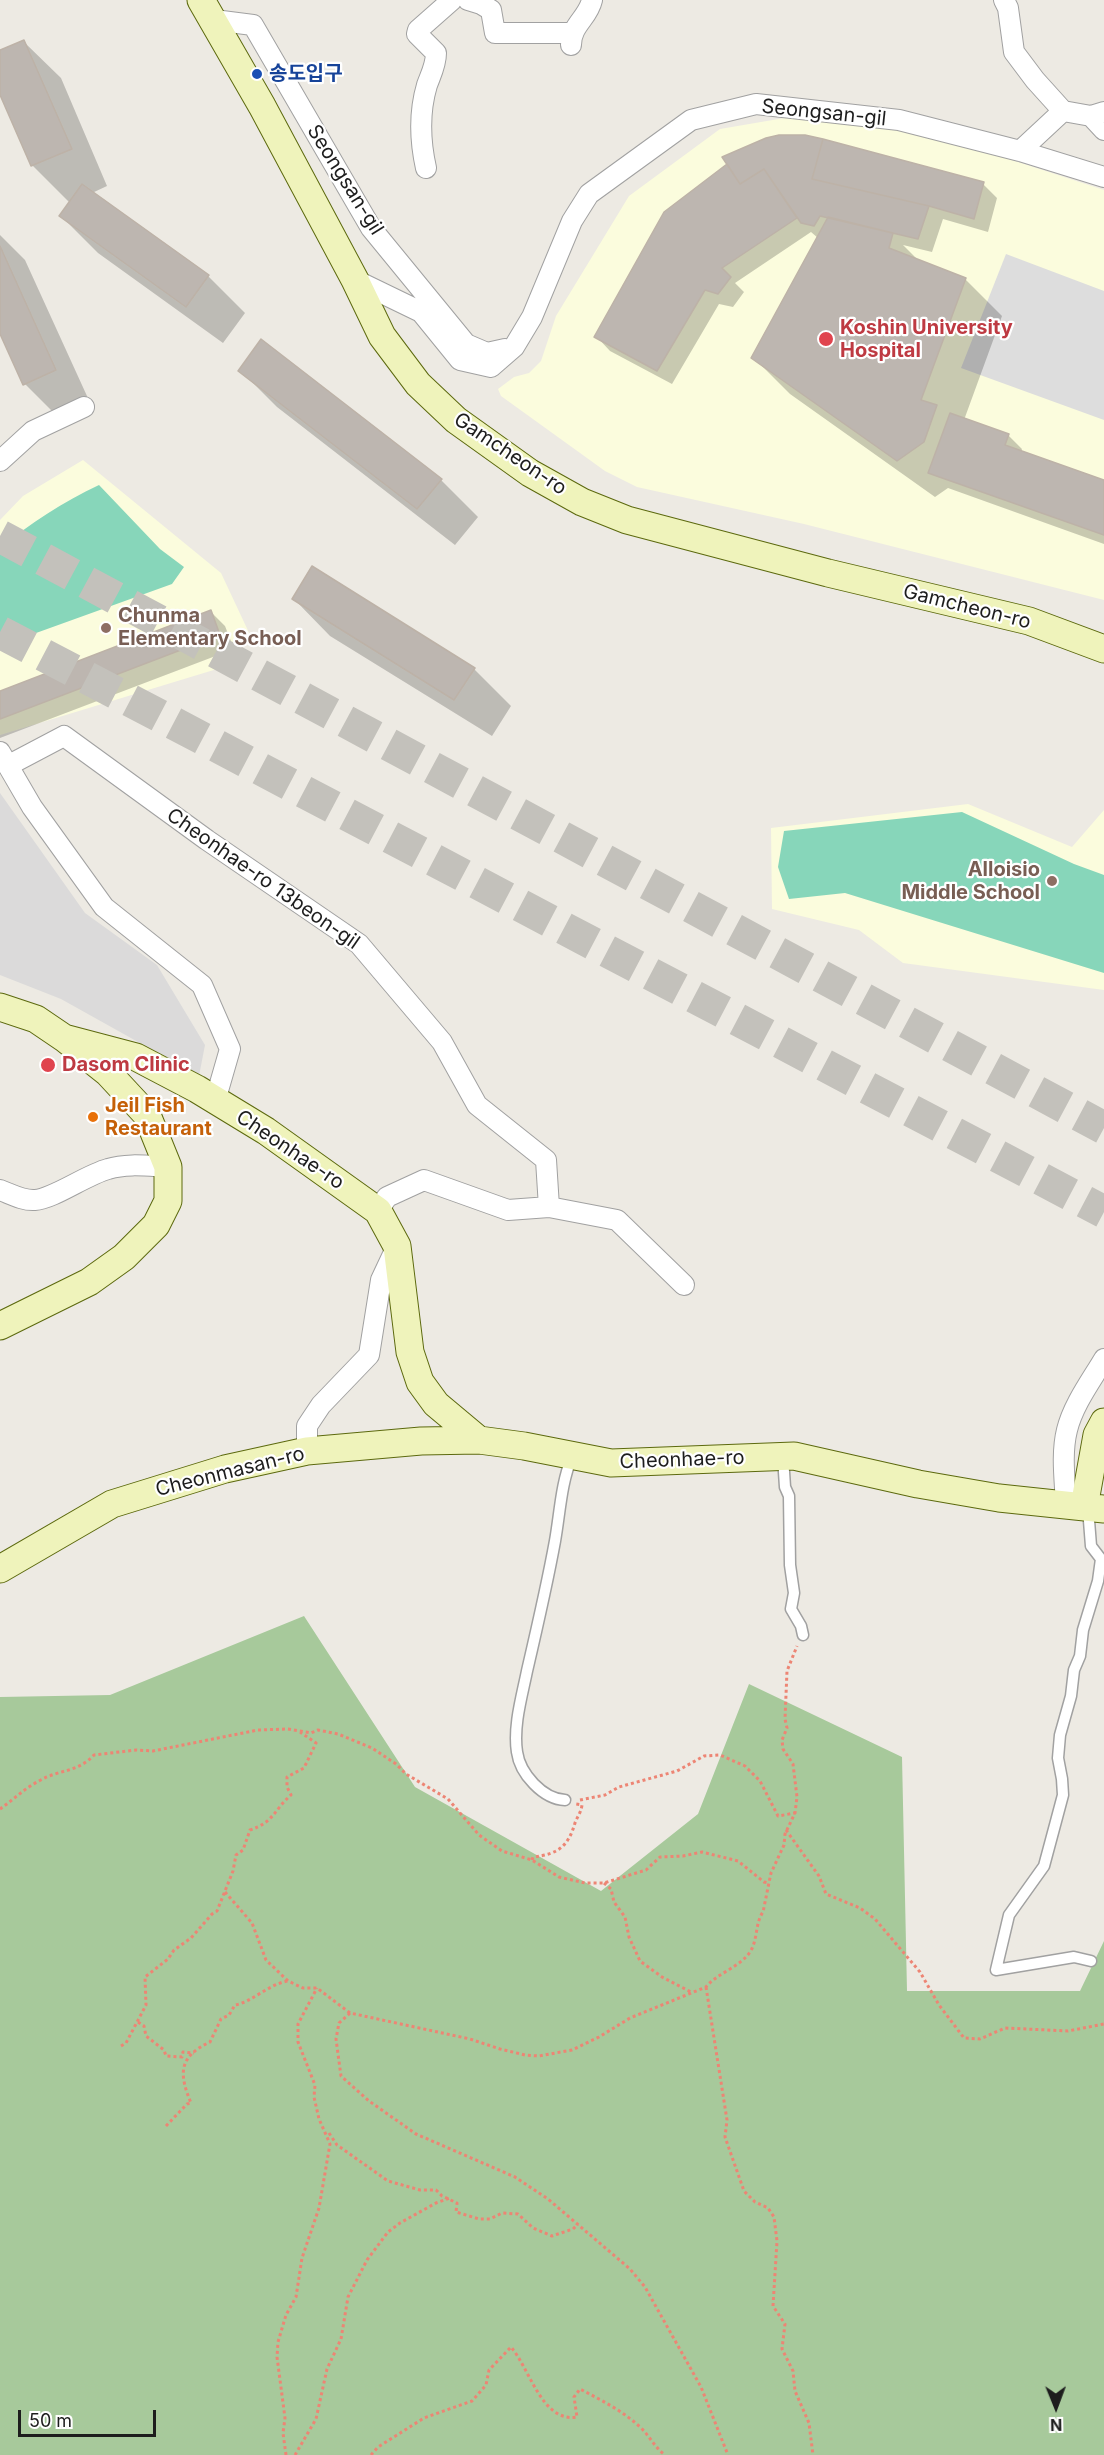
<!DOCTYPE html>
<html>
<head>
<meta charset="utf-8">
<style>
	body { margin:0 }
	#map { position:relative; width:1104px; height:2455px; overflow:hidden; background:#edeae3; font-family:Inter,sans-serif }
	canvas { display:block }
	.north { position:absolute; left:1026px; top:2377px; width:60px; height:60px; -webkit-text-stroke:4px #fff; paint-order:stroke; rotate:179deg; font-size:16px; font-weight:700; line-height:24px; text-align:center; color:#1d1d1d }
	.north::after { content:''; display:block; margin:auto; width:21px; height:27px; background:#1d1d1d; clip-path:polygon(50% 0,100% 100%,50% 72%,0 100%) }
	.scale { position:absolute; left:18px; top:2410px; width:138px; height:27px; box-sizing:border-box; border:3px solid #1d1d1d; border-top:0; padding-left:8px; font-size:18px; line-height:21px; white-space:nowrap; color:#1d1d1d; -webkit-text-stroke:4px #fff; paint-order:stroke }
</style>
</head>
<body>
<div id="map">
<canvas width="1104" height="2455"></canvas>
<div class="north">N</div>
<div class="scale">50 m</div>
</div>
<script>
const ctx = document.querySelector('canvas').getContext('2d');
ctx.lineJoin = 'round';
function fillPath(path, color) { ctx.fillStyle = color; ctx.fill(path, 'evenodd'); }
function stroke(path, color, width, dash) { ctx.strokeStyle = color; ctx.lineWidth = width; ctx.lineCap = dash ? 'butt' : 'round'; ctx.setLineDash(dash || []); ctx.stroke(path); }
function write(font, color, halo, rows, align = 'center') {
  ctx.font = font + ' Inter,"Noto Sans KR",sans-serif'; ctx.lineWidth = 4.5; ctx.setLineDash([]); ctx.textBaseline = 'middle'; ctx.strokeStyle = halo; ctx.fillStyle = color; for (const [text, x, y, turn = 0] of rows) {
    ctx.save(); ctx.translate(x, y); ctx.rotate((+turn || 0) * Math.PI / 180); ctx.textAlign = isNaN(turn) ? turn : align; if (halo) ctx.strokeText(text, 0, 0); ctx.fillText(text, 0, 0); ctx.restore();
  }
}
fillPath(new Path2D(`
	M0,793L85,913L157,965L205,1045L199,1076L61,999L0,975Z`), '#dbdada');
fillPath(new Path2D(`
	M802,115L887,127L975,148L1104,190V600L804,524L637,487L605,471L501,396L498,389L514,377L529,373L541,361L556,316L629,196L720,129Z
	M83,460L221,573L251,637L217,669L0,735V520L23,496Z
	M968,804L1072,847L1104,810V990L903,963L859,930L772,909L771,828Z`), '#fbfcdd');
fillPath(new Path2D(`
	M304,1616L415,1787L601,1891L698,1814L749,1684L902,1757L907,1991H1080L1104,1941V2455H0V1697L110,1695Z`), '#a7c99b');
fillPath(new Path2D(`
	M99,485L160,549L184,567L172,584L0,646V548C31,523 63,502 99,485Z
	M962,812L1074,864L1104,875V973L845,893L789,899L778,867L784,831Z`), '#87d6ba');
fillPath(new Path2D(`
	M1006,254L1104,291V420L961,368Z`), '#ddd');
fillPath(new Path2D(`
	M24,42L61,78L107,186L92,193L208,276L245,313L223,343L98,253L61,216L70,203L32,165L0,91V52Z
	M729,165L983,184L997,198L988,232L943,219L932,252L903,245L919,261L965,279L1002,316L964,420L1008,435L1022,449L1021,452L1104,482V544L948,488L935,497L790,394L753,357L818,238L811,232L735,283L744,292L733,307L719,304L672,384L610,351L596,336Z
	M0,235L25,260L92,407L62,421L25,384L0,330Z
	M240,370L441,480L478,517L455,545L277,407Z
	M294,599L474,669L511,706L492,736L330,636Z
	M211,612L225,626L234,649L0,738V692Z`), '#0003');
const building = new Path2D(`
	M24,40L72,149L31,166L0,95V50Z
	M779,135H805L823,139L812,179L929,206L918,239L820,216L814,226L801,223L764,169L740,184L722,157L766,138Z
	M823,139L984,182L974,219L929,206L812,179Z
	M727,164L740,184L764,169L797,218L722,268L731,277L718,294L705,290L657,371L594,337L664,212Z
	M82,184L209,275L186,307L59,216Z
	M828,217L893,233L889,248L966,278L921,400L937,405L924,442L897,461L751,358Z
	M0,246L56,370L23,385L0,334Z
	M261,339L442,479L417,509L238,371Z
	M950,413L1009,434L1005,445L1104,480V535L928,473Z
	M312,566L475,668L454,700L292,599Z
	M211,610L220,635L0,719V691Z`);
fillPath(building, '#bdb6b0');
stroke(building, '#bdb2a7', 1.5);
stroke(new Path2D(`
	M0,536L1104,1128
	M0,632L1104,1212`), '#c3c1bb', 33, [33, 16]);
const lane = new Path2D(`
	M783,1457L785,1487L789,1496L790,1565L794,1593L791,1609L801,1626L803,1635
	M1088,1508L1091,1546L1101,1559L1098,1581L1083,1630L1080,1656L1074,1670L1071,1696L1060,1735L1058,1758L1062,1779L1063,1795L1055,1825L1044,1866L1009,1915L996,1970L1074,1957L1091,1961
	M565,1800C543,1799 520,1774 517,1752C513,1726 522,1696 527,1671C537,1628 547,1585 555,1541C560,1513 561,1483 572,1457`);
const street = new Path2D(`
	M468,0L481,4L491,10L495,33H572
	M1004,0L1008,8L1014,52L1035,80L1063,111L1091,116
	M214,20L253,25L371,228L466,344L487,353L505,349
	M571,45C571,25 588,18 592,0
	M1104,112L1091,116L1104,130
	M1020,151L1063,111
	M426,168C420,141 419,112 427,85C431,74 436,65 436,53L417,34L418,30L452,0
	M355,280L421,312L460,360L491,367L514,347L532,317L572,221L589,194L691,120L756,104L899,120L1020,151L1104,177
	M0,461L33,431L84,407
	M0,752L32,807L104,907L202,985L230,1049L215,1101
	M9,765L64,736L207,840L359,944L442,1042L477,1105L546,1160L549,1207
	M0,1190C11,1194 23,1201 35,1200C53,1199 86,1175 108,1169C127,1163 148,1166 168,1167
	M378,1211L387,1197L424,1180L508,1210L549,1207L617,1220L684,1285
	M307,1451V1426L321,1405L369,1355L381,1280L397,1246
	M1066,1505C1065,1481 1061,1454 1067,1430C1073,1405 1091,1381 1104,1359`);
const secondary = new Path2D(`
	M201,0L262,106L355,280L382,336L418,384L456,420L530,473L582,502L627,520L828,573L1029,621L1104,649
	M0,1007L36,1019L64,1038L108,1073L147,1115L168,1167V1201L156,1225L124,1257L89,1282L0,1326
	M64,1038L136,1057L197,1089L266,1131L378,1211L397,1246L410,1352L420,1382L436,1404L479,1440L524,1446L611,1463L794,1456L918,1484L999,1498L1104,1509
	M1084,1507L1097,1435L1104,1422
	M0,1569L112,1504L225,1469L307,1451L421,1441L479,1440`);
stroke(lane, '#a1a1a1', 13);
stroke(street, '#a1a1a1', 22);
stroke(secondary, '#5c690e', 29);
stroke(new Path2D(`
	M580,1800L605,1795L619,1787L677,1771L704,1756L720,1755L745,1766L760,1781L778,1816L795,1813
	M0,1809C13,1800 25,1788 39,1781C59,1769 77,1773 94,1755L136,1750L153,1751L258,1730L288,1729L311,1733L318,1730L338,1734L372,1748L396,1764L406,1774L448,1799L479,1835L502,1851L532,1860L559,1877L585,1883H604L646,1870L660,1857L683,1856L702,1852L738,1861L764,1882L769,1883
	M786,1830L819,1876L826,1894L860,1908L875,1919L920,1972L939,2005L964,2038L980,2039L1005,2028L1068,2031L1104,2024
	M532,1860L533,1857C558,1854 568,1847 575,1823C577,1817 581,1813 582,1805L576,1804
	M604,1883L611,1889L614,1902L625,1917L629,1937L640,1961L662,1977L691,1992
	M225,1892L252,1923L266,1960L288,1981L303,1988H317L350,2013L470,2039L500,2049L525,2055L539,2056L572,2050L599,2037L630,2018L706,1987C716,1974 740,1967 750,1952C758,1940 755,1923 763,1912L771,1873L784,1845L785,1834L795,1813L797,1797L793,1764L783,1749L782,1740L787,1728L785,1719L787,1671L797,1646
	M706,1987L727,2120L725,2137L744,2191L755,2202L768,2208L774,2217L777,2241L773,2306L785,2324L782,2349L793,2371L795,2391L809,2423L813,2455
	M350,2013L339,2023L336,2039L341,2076L369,2101L416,2134L515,2177L548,2199L630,2269L645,2287L701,2387L728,2455
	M138,2022L144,2026L146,2036L164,2050L166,2056L182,2057L183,2052L194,2053
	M121,2046L126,2043L146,2005L145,1977L168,1959L174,1950L191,1938L212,1914L217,1911L233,1871L236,1855L243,1850L250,1830C274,1822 274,1810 291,1795L287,1787V1777L304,1768L316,1743L300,1732
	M166,2126L187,2104L191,2103C179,2074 178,2057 210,2042L221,2019L229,2015L235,2005C252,2002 269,1984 288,1981
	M329,2133L337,2145L388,2181L420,2190H436L442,2196L457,2203L456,2212L479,2219H490L502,2213L518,2214L533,2228L552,2236L573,2229L578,2224
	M286,2455L283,2433L285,2418L277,2357L278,2342L286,2315L296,2297L302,2258L319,2208L330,2144L319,2119L314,2097L315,2085L298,2042V2024L317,1988
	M295,2455L316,2419L327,2369L341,2339L348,2297L367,2260L388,2232L400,2223L436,2203L450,2198
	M371,2455L378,2447L424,2418L472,2401L486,2385L489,2370L511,2347C530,2369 542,2423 577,2417L574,2397L580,2389C601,2400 623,2411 640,2427C650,2436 654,2447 665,2455`), '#ed8574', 3, [3, 3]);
stroke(lane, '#fff', 10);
stroke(street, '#fff', 20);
stroke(secondary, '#eff3bb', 27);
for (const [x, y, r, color] of [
	[257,74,6,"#1a4fb4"],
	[826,339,8,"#e0444e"],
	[106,628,6,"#8d6e63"],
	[1052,881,6,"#8d6e63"],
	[48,1065,8,"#e0444e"],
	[93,1117,6,"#e8710a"]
]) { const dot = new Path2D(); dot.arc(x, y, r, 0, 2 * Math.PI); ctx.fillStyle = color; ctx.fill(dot); stroke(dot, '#fff', 2); }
write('bold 20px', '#164399', '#fff', [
	["송도입구",269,74]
], 'left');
write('20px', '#1d1d1d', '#fff', [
	["Seongsan-gil",824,113,6],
	["Seongsan-gil",345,180,58],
	["Gamcheon-ro",510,454,34],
	["Gamcheon-ro",967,607,14],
	["Cheonhae-ro 13beon-gil",263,879,35],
	["Cheonhae-ro",290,1150,34],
	["Cheonhae-ro",682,1460,-2],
	["Cheonmasan-ro",230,1472,-14]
]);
write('bold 20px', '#be3a42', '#fff', [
	["Koshin University",840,328],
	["Hospital",840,351],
	["Dasom Clinic",62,1065]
], 'left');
write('bold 20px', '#785e54', '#fff', [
	["Chunma",118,616],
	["Elementary School",118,639],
	["Alloisio",1040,870,"right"],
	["Middle School",1040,893,"right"]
], 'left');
write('bold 20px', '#c56008', '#fff', [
	["Jeil Fish",105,1106],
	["Restaurant",105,1129]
], 'left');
</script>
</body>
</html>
